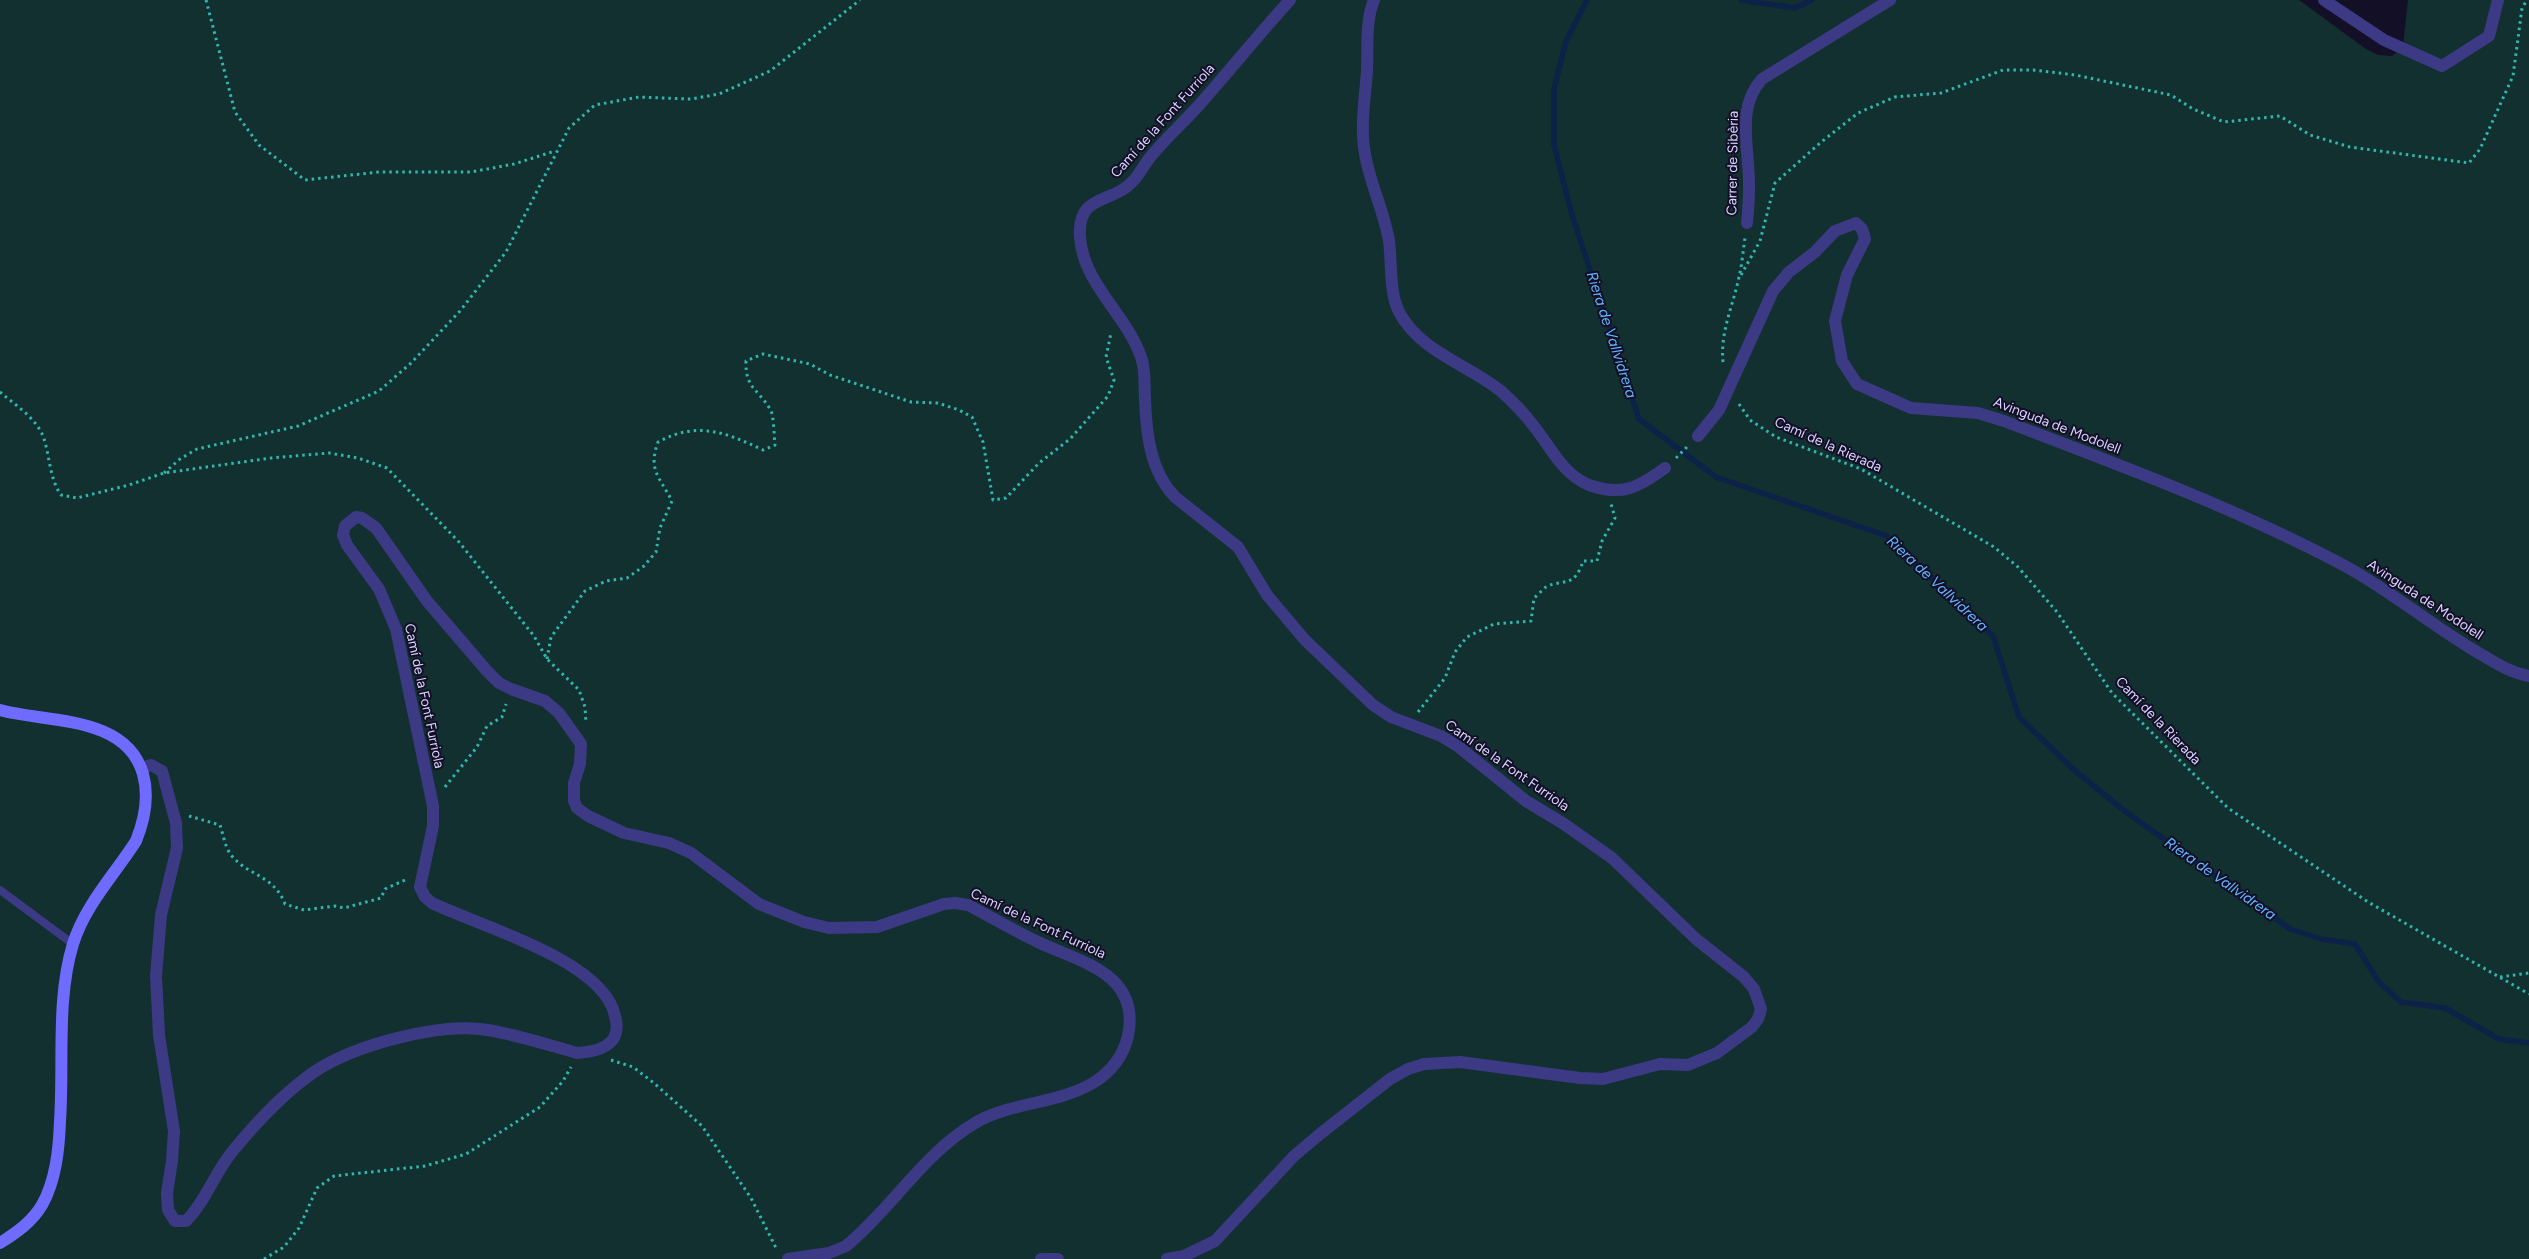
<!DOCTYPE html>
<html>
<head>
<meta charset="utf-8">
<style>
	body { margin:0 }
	canvas { display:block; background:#130f26 }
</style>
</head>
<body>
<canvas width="2529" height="1259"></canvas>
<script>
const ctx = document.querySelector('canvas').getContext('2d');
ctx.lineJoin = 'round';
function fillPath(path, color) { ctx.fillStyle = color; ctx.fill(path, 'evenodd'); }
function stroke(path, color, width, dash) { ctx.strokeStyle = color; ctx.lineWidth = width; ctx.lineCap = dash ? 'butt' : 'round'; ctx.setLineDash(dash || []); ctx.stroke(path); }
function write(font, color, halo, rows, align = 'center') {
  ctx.font = font + ' Figtree,sans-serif'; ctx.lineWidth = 4; ctx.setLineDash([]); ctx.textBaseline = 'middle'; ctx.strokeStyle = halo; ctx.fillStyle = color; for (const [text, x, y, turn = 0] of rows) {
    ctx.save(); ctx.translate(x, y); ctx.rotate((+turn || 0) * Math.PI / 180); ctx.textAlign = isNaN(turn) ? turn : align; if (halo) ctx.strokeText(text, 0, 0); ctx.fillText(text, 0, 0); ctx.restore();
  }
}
fillPath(new Path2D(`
	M0,0H2299L2366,49L2378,55L2392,56L2403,47L2408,0H2529V1259H0Z`), '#12302f');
stroke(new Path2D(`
	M1587,0L1566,41L1554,89V145L1572,215L1639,419L1716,477L1887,536L1993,636L2019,717L2073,769L2122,809L2290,929L2321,939L2355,944L2379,982L2401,1002L2445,1008L2499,1039L2529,1043
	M1741,0L1795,8L1812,0`), '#0c2248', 5.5);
stroke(new Path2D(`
	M206,0L235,112L259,145L305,180L379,172H471L514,164L555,151
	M1741,275L1760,241L1775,183L1820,143L1858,113L1895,97L1941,93L2003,70H2033L2075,75L2171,95L2193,109L2224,122L2280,116L2310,135L2350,147L2469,163L2480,149L2513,76L2522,8L2527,0
	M1723,362C1720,332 1733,306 1739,277C1742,265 1743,251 1745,238
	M0,392C15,405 35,417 43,436C50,455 49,478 61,495L77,498L129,485L164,473L271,458L329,453L358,458L387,468L459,542L534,636L547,659L579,690L585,707L586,723
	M1739,404L1750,420L1776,437L1861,469L1994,547L2018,567L2057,612L2112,693L2228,808L2368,902L2529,994
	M1676,458L1687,447
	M164,473L180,459L197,449L298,426L379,391L411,363L460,311L506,252L569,128L595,105L639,97L691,99L719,94L770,71L860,0
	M547,659L551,637L585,591L606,581L627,578L644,566L656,552L660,528L672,501C659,476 648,470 658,442C697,421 725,432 763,450L775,445C774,437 774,414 770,409C758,389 745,388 746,361L763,354L810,364L830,375L911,402L938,403L959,410L972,417L983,442L993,500L1006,498L1039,463L1070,439L1108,396L1114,380L1106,357L1111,333
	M1418,712L1445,678L1455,652L1467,637L1494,624L1531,621L1534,598C1538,595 1542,590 1546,587C1564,578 1574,589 1583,561H1597L1602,541L1615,518L1611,504
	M445,787L477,747L487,726L502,717L506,704
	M189,816L220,825C223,834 225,847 231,855C248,876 274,875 285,904L304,910L335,906L344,908L381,898L385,889L405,880
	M2500,977L2529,973
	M611,1060L633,1067L654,1083L702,1126L751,1198L777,1250
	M264,1259L284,1247L299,1228L317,1188L334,1176L425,1166L466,1154L540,1107L563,1081L571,1067`), '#2fb8b0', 3, [2.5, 4]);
stroke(new Path2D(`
	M0,890L73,944`), '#3d3a85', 8);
stroke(new Path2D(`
	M1374,0C1365,22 1368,48 1367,71C1365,98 1360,127 1365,154C1370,184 1384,211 1389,241C1392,263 1389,292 1399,312C1421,353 1468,364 1502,392C1513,402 1524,413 1533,425C1550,446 1562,474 1589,485C1622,497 1639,487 1665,468
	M2324,0L2384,40L2442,66L2489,36L2498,0
	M1747,223C1749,203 1750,184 1748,164C1746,134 1740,103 1762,79L1890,0
	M1698,436L1719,410L1773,291L1789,272L1815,252L1835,231L1856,223L1862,229L1865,239L1847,275L1835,321L1842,361L1857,384L1911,408L1978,413L2004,421C2119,465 2236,508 2345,566C2389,590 2429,623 2472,649C2491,660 2507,672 2529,676
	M141,768L151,765L162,771L176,823L177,848L161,915L156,976L159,1035L174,1131L172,1161L167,1193L168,1210L175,1221H186C206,1201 214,1174 232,1152C254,1125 285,1092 314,1072C354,1045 440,1022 488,1030C518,1035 548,1045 577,1053C590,1052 606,1050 614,1038C618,1030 617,1024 615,1016C604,960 479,926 432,903L425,897L420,887L433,826V806L396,629L379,589L347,545L343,535L345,526L356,517L362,518L376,528L427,601L487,671L499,683L511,689L545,701L559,713L581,744L580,764L574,783V801L577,808L588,816L624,833L669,843L691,853L759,904L804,922L829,928L877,927L944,904L955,903L968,905C991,917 1015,931 1038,942C1080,962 1141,973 1128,1036C1123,1057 1111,1072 1093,1083C1057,1104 1011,1102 975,1123C924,1153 891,1209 846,1246L829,1253L788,1259
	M1041,1259H1058
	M1167,1259L1184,1256L1215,1241L1294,1156L1320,1134L1390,1079L1408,1069L1424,1064L1460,1062L1580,1078L1603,1079L1660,1064L1688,1065L1717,1053L1752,1027L1758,1019L1761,1009L1754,989L1744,977L1696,939L1612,858L1564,824L1526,801L1459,747L1441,736L1391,717L1373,705L1305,640L1267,595L1238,547L1175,497C1150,471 1146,433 1145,398C1144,384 1146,371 1141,357C1127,315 1083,284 1080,237C1077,192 1113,205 1134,180C1141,172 1145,163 1152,155C1167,137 1185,121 1201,103C1231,69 1259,34 1290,0`), '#3d3a85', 12);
stroke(new Path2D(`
	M0,710C47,723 126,715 143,774C149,796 145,819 136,841C115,874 85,905 73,944C56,1000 64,1063 60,1121C59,1149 56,1180 42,1205C32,1222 16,1233 0,1243`), '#6f6bff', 12);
write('14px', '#d9d4ff', '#130f26', [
	["Camí de la Font Furriola",1163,121,-48],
	["Carrer de Sibèria",1733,163,-89],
	["Avinguda de Modolell",2057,426,21],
	["Camí de la Rierada",1828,445,24],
	["Avinguda de Modolell",2425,600,33],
	["Camí de la Font Furriola",424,696,78],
	["Camí de la Rierada",2158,721,46],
	["Camí de la Font Furriola",1507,766,35],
	["Camí de la Font Furriola",1038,924,25]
]);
write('italic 15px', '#62b6ff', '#130f26', [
	["Riera de Vallvidrera",1611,335,72],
	["Riera de Vallvidrera",1937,584,43],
	["Riera de Vallvidrera",2220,879,35]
]);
</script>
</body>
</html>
